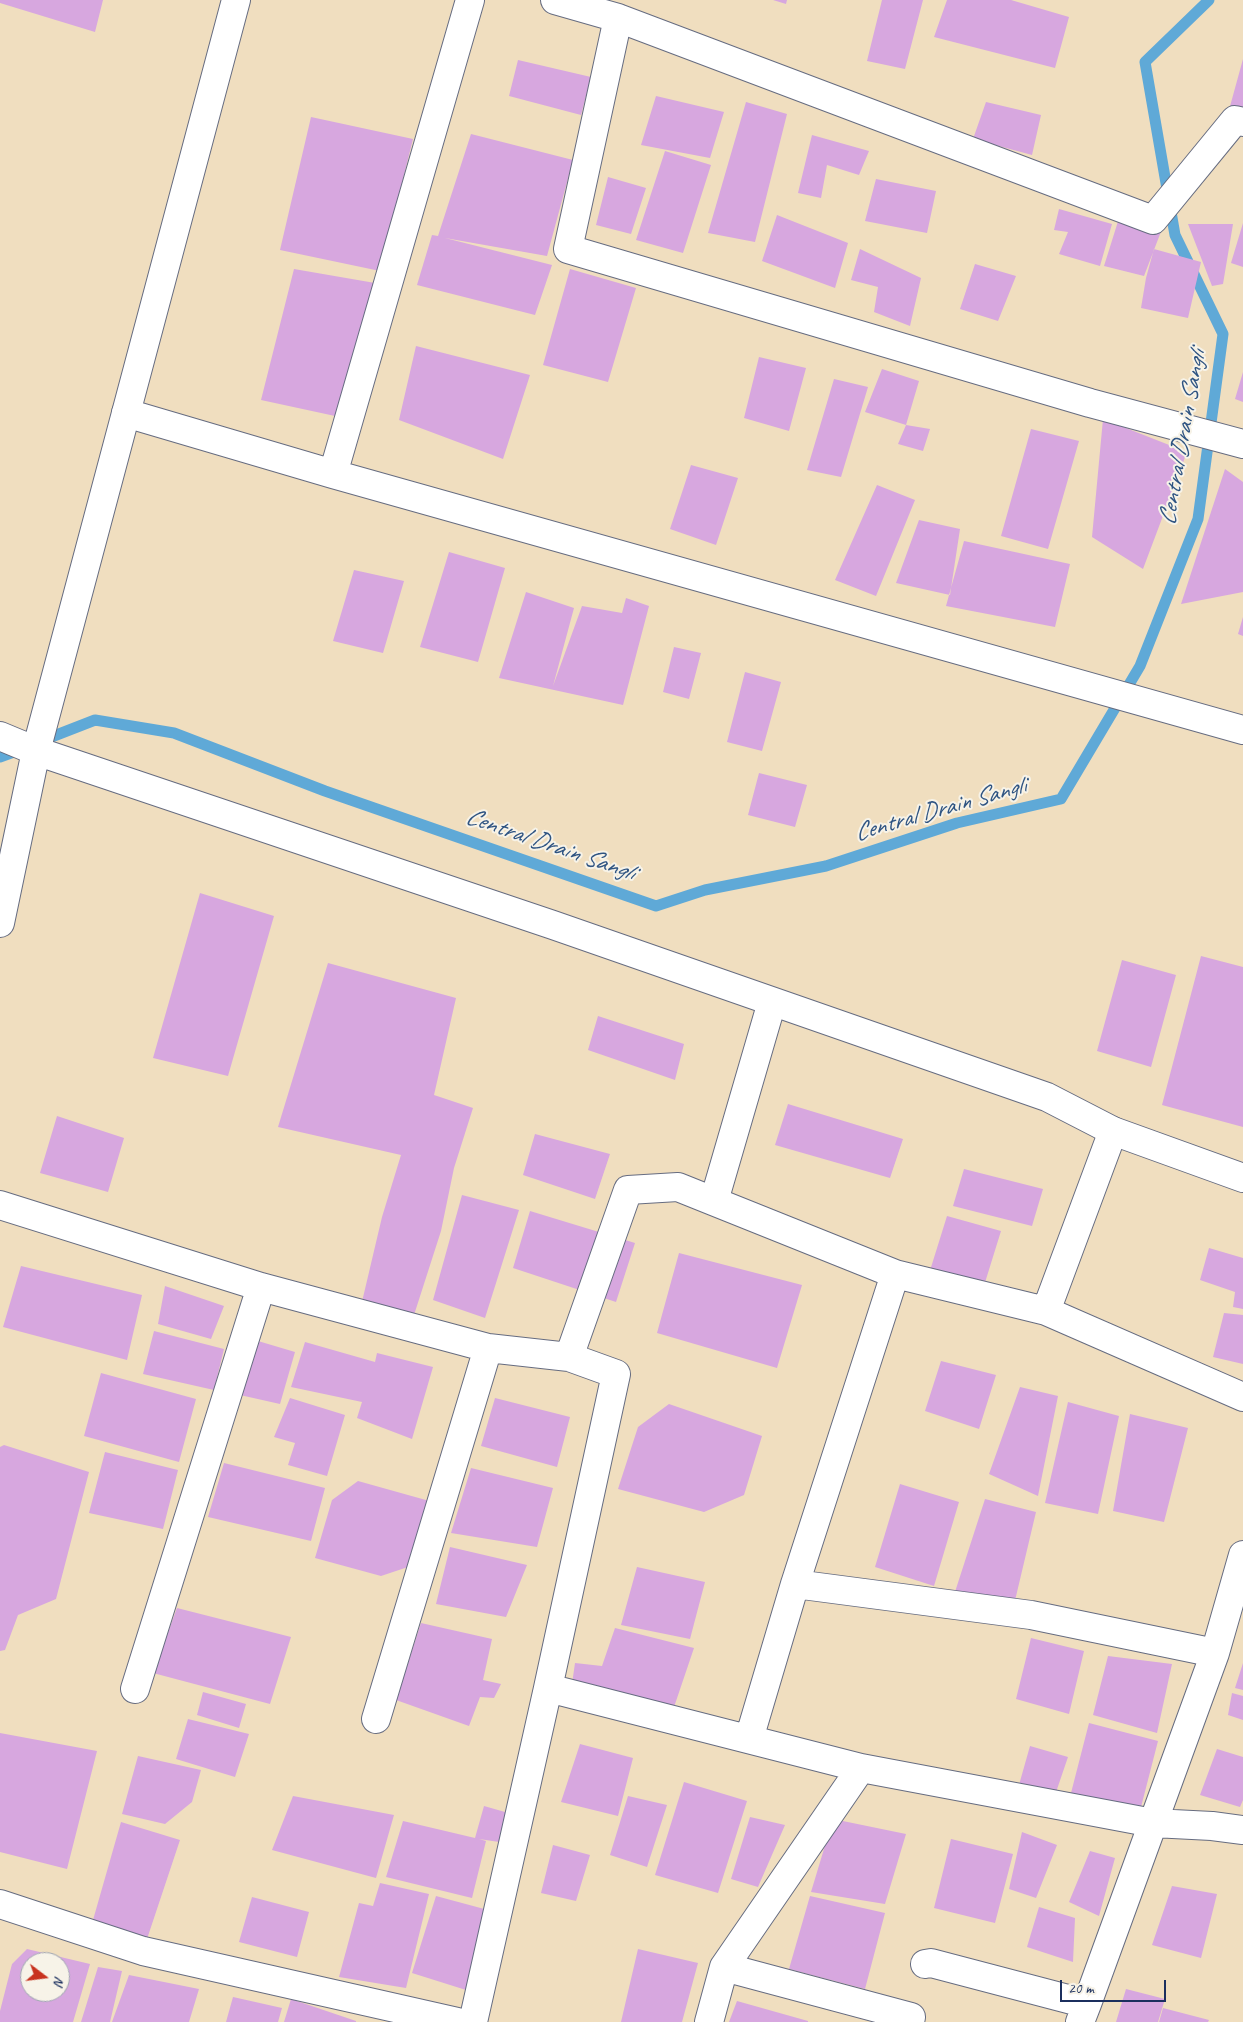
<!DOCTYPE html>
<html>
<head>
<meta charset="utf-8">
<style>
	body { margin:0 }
	#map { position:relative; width:1243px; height:2022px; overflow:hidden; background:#f0debf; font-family:Caveat,sans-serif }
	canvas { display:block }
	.north { position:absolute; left:20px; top:1952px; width:50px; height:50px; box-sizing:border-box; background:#f7f3e8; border:1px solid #9fa5b1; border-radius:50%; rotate:105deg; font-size:14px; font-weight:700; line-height:20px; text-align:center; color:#1b2f5e }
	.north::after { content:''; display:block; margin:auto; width:18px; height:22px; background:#c8321e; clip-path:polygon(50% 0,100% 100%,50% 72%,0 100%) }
	.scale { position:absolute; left:1060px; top:1980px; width:106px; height:22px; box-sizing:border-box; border:2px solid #1b2f5e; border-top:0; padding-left:6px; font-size:15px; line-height:18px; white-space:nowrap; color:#1b2f5e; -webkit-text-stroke:4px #f7f3e8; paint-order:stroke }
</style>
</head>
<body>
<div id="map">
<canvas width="1243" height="2022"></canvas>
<div class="north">N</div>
<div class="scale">20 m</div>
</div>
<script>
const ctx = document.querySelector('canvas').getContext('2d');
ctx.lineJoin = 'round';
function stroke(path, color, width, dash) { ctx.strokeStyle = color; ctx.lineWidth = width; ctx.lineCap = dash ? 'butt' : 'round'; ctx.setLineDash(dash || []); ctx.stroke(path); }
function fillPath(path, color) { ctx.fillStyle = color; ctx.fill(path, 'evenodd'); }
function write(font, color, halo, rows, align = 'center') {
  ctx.font = font + ' Caveat,sans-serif'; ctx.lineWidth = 4; ctx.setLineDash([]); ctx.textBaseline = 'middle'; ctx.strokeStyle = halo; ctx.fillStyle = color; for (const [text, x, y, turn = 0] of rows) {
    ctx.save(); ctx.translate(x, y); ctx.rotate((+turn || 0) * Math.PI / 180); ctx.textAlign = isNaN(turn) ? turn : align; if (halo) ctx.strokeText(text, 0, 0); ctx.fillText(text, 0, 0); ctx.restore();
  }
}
stroke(new Path2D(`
	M41,741L95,720L174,733L325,791L656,906L705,890L826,866L957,823L1061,799L1140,666L1198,519L1223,334L1175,235L1145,62L1209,0
	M0,757L22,749`), '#5fa9d7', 11);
fillPath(new Path2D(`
	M0,0H103L95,32L0,3Z
	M773,0H787L786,4Z
	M882,0H923L905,69L867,61Z
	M947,0H1011L1069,17L1055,68L934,37Z
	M1243,59V113L1229,110Z
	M518,60L591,77L581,115L509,96Z
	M656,96L724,112L710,158L641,145Z
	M746,102L787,114L755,242L708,233Z
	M986,102L1041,115L1032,155L973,139Z
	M311,117L413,139L380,271L280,250Z
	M471,134L573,160L547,256L445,238L552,265L535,315L417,285L432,235L438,236Z
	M812,135L869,151L859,175L827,165L821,198L798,193Z
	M665,151L711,165L683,253L636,240Z
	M608,177L646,188L631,234L596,225Z
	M876,179L936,191L927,233L865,221Z
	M1059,209L1112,224L1100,266L1059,254L1068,232L1054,230Z
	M777,215L848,243L835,288L762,261Z
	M1120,215L1162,229L1144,276L1104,266Z
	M1243,223V267L1231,263Z
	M1188,224H1233L1223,284L1212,286Z
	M860,249L921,278L910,326L874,312L878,287L851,280Z
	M1154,249L1201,262L1188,318L1141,308L1146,278Z
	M975,264L1016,276L998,321L960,309Z
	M294,269L375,283L335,416L261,400Z
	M570,269L636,288L608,382L543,365Z
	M416,346L530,375L503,459L399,420Z
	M759,357L806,368L789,431L744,418Z
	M882,369L919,381L906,425L930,429L923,451L898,444L906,425L865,412Z
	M1243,372V402L1235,399Z
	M834,379L868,387L841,477L807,470Z
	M1103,419L1187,452L1143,569L1092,537Z
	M1031,429L1079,441L1048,549L1001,536Z
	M691,465L738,478L716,545L670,529Z
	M1225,469L1243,482V592L1181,604Z
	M877,485L915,500L876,596L835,580Z
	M919,520L960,529L950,595L896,583Z
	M964,541L1070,564L1055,627L946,606Z
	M449,552L505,568L478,662L420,647Z
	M354,570L404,581L383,653L333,641Z
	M526,592L574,608L553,686L582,606L622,613L626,598L649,606L623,705L499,678Z
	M1243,617V636L1238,634Z
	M674,647L701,653L689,699L663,692Z
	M745,672L781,682L762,751L727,742Z
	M759,773L807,785L795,827L748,815Z
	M200,893L274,916L228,1076L153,1058Z
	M1201,956L1243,967V1127L1162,1105Z
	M1122,960L1176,975L1151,1067L1097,1051Z
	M328,963L456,998L434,1095L473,1108L454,1168L441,1231L414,1315L361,1306L382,1217L401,1155L278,1127Z
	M598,1016L684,1044L675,1080L588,1050Z
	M788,1104L903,1139L890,1178L775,1145Z
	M57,1116L124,1138L108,1192L40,1173Z
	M535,1134L610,1154L595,1199L523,1175Z
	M964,1169L1043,1189L1032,1226L953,1206Z
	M462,1195L519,1210L485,1318L433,1300Z
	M530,1211L635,1243L616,1302L513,1268Z
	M947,1216L1001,1231L983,1289L928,1277Z
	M1209,1248L1243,1258V1309L1233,1307L1235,1292L1200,1280Z
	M679,1253L802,1285L777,1368L657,1333Z
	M21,1266L142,1295L127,1360L3,1327Z
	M165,1286L224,1306L211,1339L158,1324Z
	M1224,1313L1243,1315V1364L1213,1357Z
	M154,1331L224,1349L214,1390L143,1374Z
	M258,1341L295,1352L280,1404L240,1395Z
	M305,1342L375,1362L377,1353L433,1367L412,1439L357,1418L362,1402L291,1387Z
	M941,1361L996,1375L979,1429L925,1411Z
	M101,1373L196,1399L179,1462L84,1436Z
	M1020,1387L1058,1396L1038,1496L989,1474Z
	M290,1398L345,1415L327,1476L288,1465L295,1443L274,1437Z
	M495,1398L570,1417L557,1467L481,1446Z
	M1068,1402L1119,1416L1098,1514L1045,1503Z
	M669,1404L762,1436L744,1495L704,1512L618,1489L638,1427Z
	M1130,1414L1188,1428L1164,1522L1113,1511Z
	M4,1445L89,1472L56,1599L18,1615L5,1650L0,1651V1447Z
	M105,1452L178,1470L163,1529L89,1513Z
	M224,1463L325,1488L311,1541L208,1517Z
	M471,1468L553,1488L537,1547L451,1533Z
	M358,1481L433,1502L414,1565L381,1576L315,1558L332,1500Z
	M900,1484L959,1502L934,1586L875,1567Z
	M985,1499L1036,1512L1013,1609L954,1595Z
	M450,1547L527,1565L506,1617L436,1604Z
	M637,1567L705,1582L690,1639L621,1625Z
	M177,1608L291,1637L270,1704L153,1673Z
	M421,1623L492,1639L483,1680L501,1684L494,1698L480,1697L469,1726L396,1700Z
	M615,1628L694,1648L673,1710L572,1684L575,1663L602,1666Z
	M1031,1638L1084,1651L1069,1714L1016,1699Z
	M1108,1656L1172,1664L1157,1733L1093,1715Z
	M1243,1663V1690L1235,1688Z
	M203,1692L246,1704L239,1728L197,1715Z
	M1232,1693L1243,1696V1720L1228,1715Z
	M188,1719L249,1734L235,1777L176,1759Z
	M1089,1723L1158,1741L1140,1811L1071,1793Z
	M0,1733L97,1751L67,1869L0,1852Z
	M580,1744L633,1758L618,1816L561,1802Z
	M1030,1746L1068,1757L1053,1801L1017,1792Z
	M1217,1749L1243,1757V1800L1240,1807L1200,1795Z
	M138,1756L201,1770L192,1802L165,1824L122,1814Z
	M684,1782L747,1801L718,1893L655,1875Z
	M293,1796L394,1815L376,1878L272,1850Z
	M628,1796L667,1805L647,1867L610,1855Z
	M484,1806L512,1814L506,1843L479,1839L486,1841L472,1898L386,1877L403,1821L475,1838Z
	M750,1817L785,1825L758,1887L731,1879Z
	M833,1819L906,1834L885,1904L811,1892Z
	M121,1822L180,1840L143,1951L89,1934Z
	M1022,1832L1057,1845L1036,1898L1009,1889Z
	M951,1839L1013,1854L995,1923L934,1908Z
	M553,1845L590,1855L576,1901L541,1893Z
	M1090,1851L1115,1858L1099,1916L1069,1902Z
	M380,1883L429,1894L406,1988L339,1977L359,1903L373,1906Z
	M1172,1886L1217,1894L1201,1958L1152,1945Z
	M436,1896L488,1910L466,1990L412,1973Z
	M810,1896L885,1913L865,1989L789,1969Z
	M252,1897L309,1912L297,1957L239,1942Z
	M1039,1907L1075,1918L1073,1962L1027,1947Z
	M27,1949L90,1964L73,2022H0V2011L12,1964ZM30,1962H60V1992H30Z
	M638,1949L698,1963L682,2022H621Z
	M98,1967L122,1971L110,2022H81Z
	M129,1975L199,1989L189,2022H112Z
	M1126,1989L1165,1999L1158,2022H1116Z
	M233,1997L282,2008L278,2022H226Z
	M291,1999L356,2021V2022H284Z
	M737,2001L808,2021V2022H729Z
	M1163,2008L1209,2020L1208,2022H1159Z`), '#d7a7df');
const street = new Path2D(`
	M555,0L618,18L568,249L1090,403L1243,444
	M618,18L1153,220L1235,120L1243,122
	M126,413L333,474L1243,730
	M333,474L470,0
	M714,1201L772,1002
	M0,1205L261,1287L488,1348L569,1357L616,1374L548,1688
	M895,1274L1046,1311L1113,1131
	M1046,1311L1243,1397
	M569,1357L628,1190L678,1187L895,1274L795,1584L749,1739
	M1243,1555L1215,1653L1153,1823L1212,1826L1243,1830
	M795,1584L1031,1615L1215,1653
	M135,1689L261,1287
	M376,1719L488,1348
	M861,1768L1153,1823L1087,2004
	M0,1904L143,1951L457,2022
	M925,1964L931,1963L1087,2004L1080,2022
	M724,1967L911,2017L910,2022
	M473,2022L548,1688L861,1768L724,1967L709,2022`);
const secondary = new Path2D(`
	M0,736L36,751L553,925L1047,1097L1113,1131L1243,1178
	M0,923L36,751L236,0`);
stroke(street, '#666c80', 30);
stroke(secondary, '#666c80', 30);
stroke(street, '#fff', 28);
stroke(secondary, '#fff', 28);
write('italic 25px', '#2f5482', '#f7f3e8', [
	["Central Drain Sangli",1183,438,-80],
	["Central Drain Sangli",940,810,-16],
	["Central Drain Sangli",550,845,19]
]);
</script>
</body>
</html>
